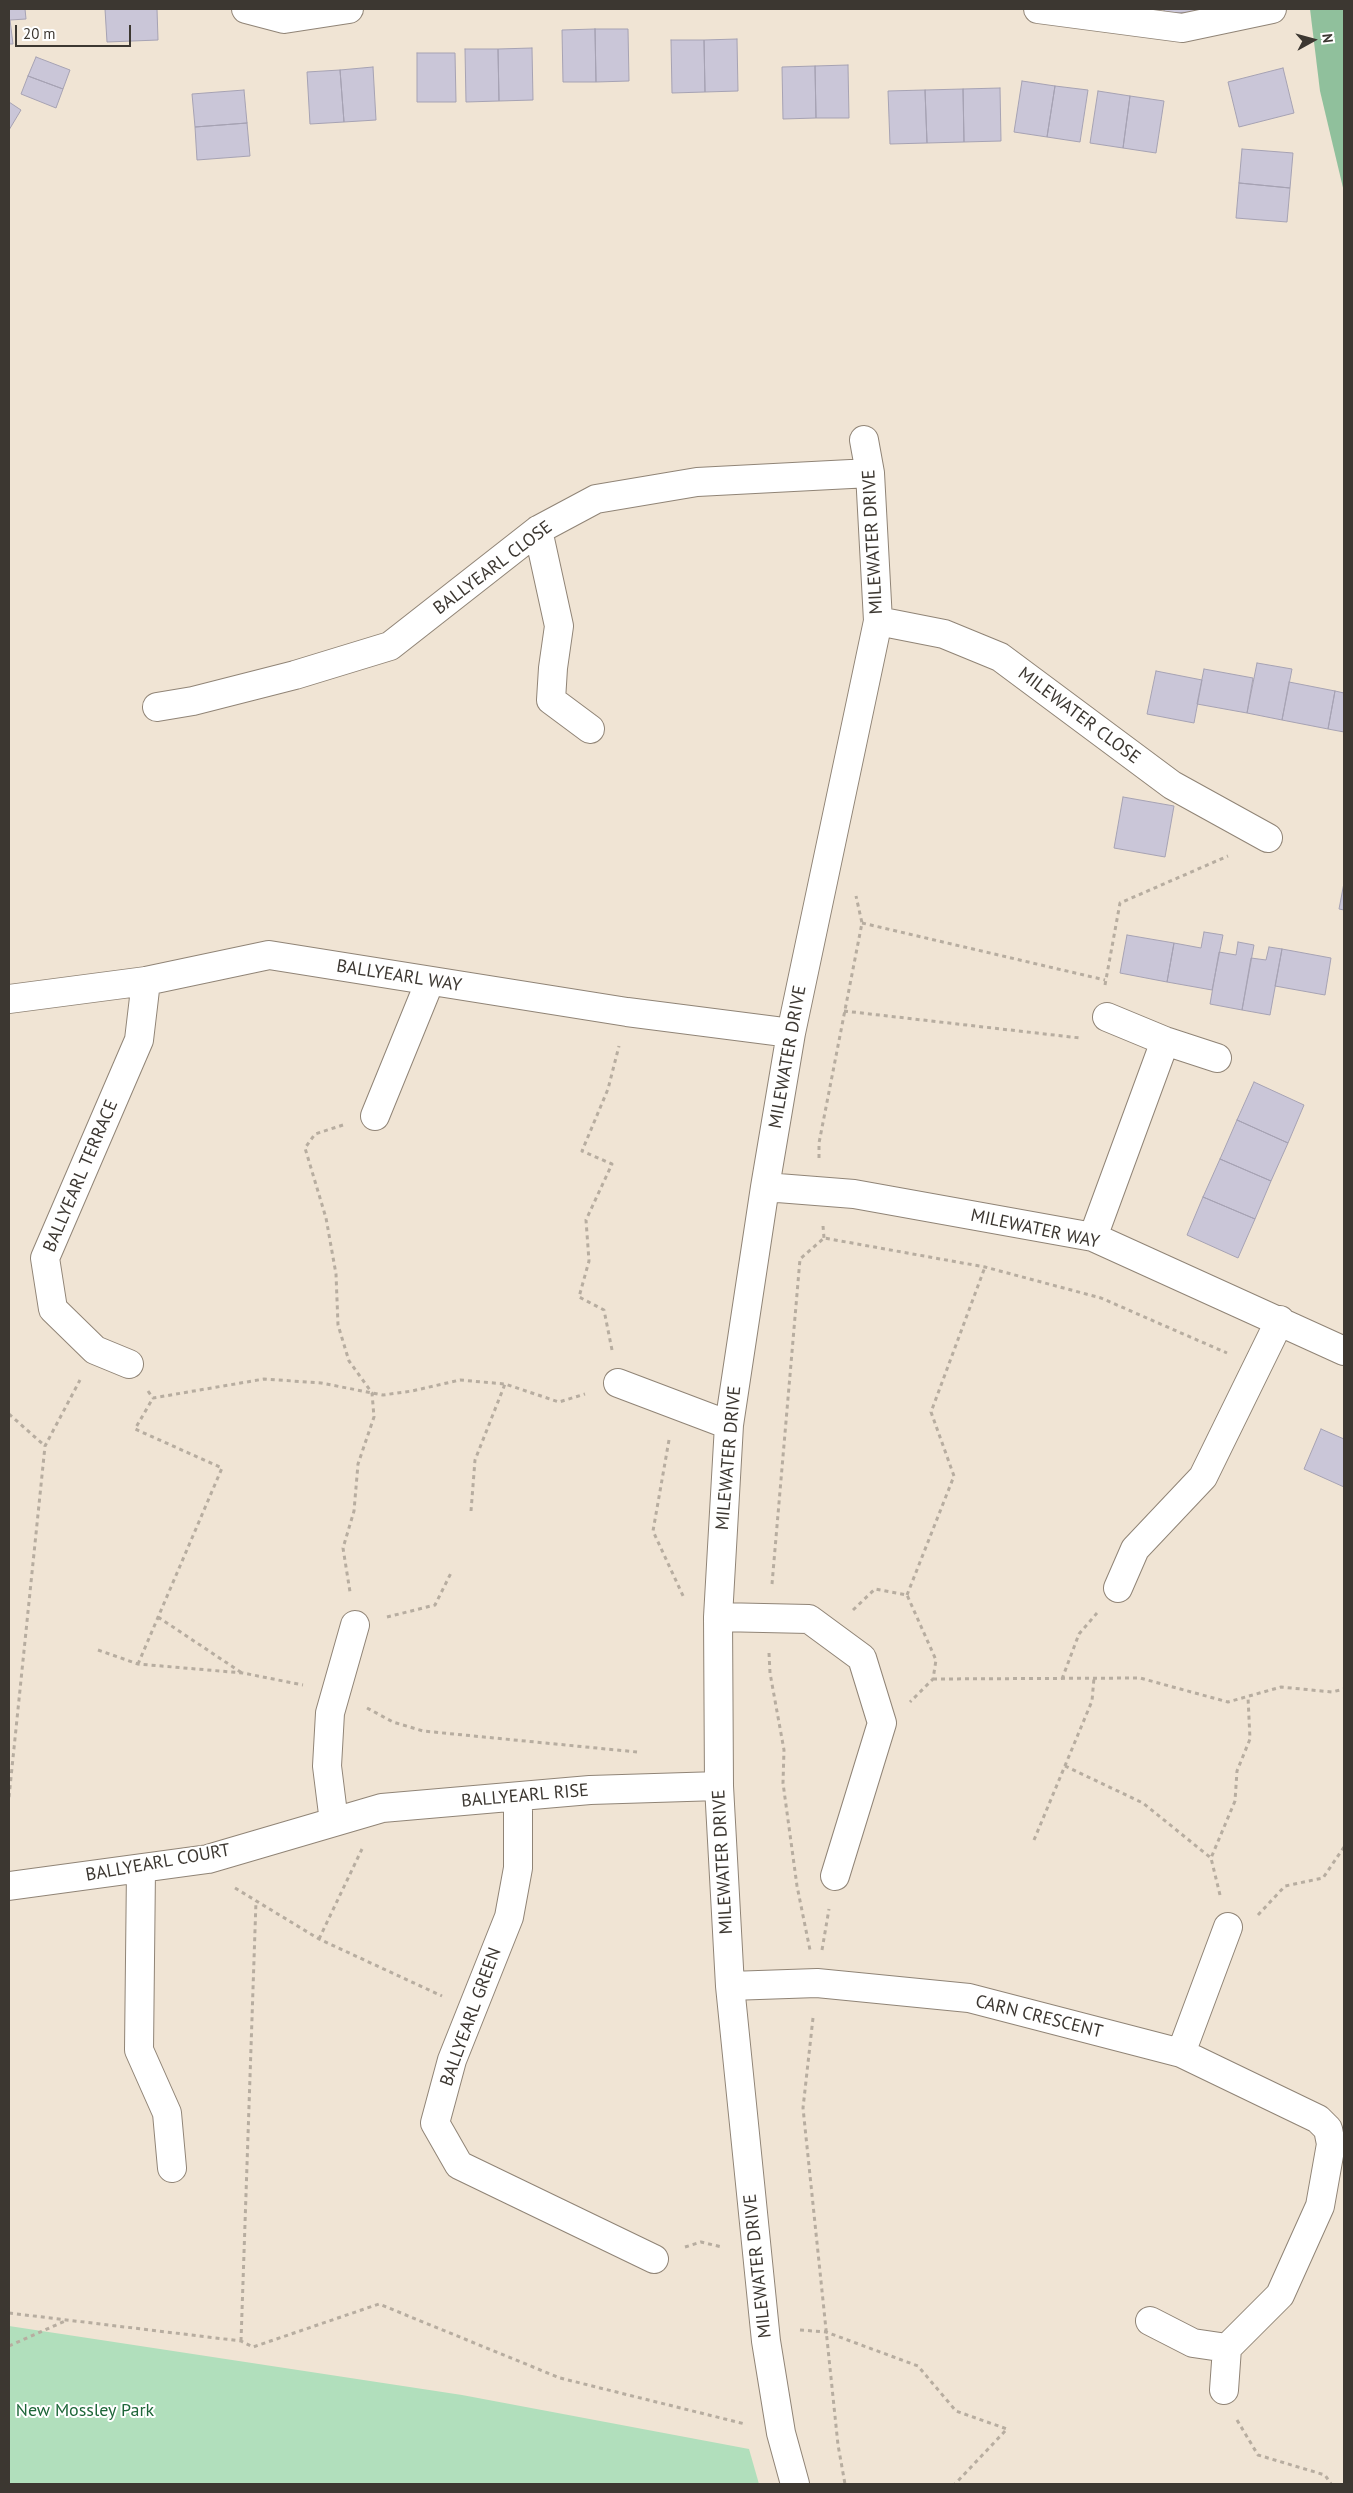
<!DOCTYPE html>
<style>
body{margin:0}
#map{position:relative;width:1353px;height:2493px;overflow:hidden;background:#f0e4d4;font-family:"PT Sans",sans-serif}
canvas{display:block}
.frame{position:absolute;inset:0;border:10px solid #3c3731;pointer-events:none}
.north{position:absolute;left:1288px;top:15px;width:50px;height:50px;-webkit-text-stroke:4px #fff;paint-order:stroke;rotate:83deg;font-size:14px;font-weight:700;line-height:20px;text-align:center;color:#3c3731}
.north::after{content:'';display:block;margin:auto;width:18px;height:22px;background:#3c3731;clip-path:polygon(50% 0,100% 100%,50% 72%,0 100%)}
.scale{position:absolute;left:15px;top:25px;width:116px;height:22px;box-sizing:border-box;border:2px solid #3c3731;border-top:0;padding-left:6px;font-size:15px;line-height:18px;white-space:nowrap;color:#3c3731;-webkit-text-stroke:4px #fff;paint-order:stroke}
</style>
<div id="map">
<canvas width="1353" height="2493"></canvas>
<div class="frame"></div>
<div class="north">N</div>
<div class="scale">20 m</div>
</div>
<script>
const c = document.querySelector('canvas').getContext('2d');
c.lineJoin = 'round';
function fill(path, color) {
  c.fillStyle = color;
  c.fill(path, 'evenodd');
}
function poly(rows) {
  const path = new Path2D();
  for (const r of rows) {
    path.moveTo(r[0], r[1]);
    for (let i = 2; i < r.length; i += 2) path.lineTo(r[i], r[i + 1]);
  }
  return path;
}
function strokePath(path, color, width, dash) {
  c.strokeStyle = color;
  c.lineWidth = width;
  c.lineCap = dash ? 'butt' : 'round';
  c.setLineDash(dash || []);
  c.stroke(path);
}
function drawText(font, color, halo, rows, align = 'center') {
  c.font = font + ' "PT Sans",sans-serif';
  c.lineWidth = 4;
  c.setLineDash([]);
  c.textBaseline = 'middle';
  c.strokeStyle = halo;
  c.fillStyle = color;
  for (const [text, x, y, turn = 0] of rows) {
    c.save();
    c.translate(x, y);
    c.rotate((+turn || 0) * Math.PI / 180);
    c.textAlign = isNaN(turn) ? turn : align;
    if (halo) c.strokeText(text, 0, 0);
    c.fillText(text, 0, 0);
    c.restore();
  }
}
fill(poly([
 [9,2326,462,2395,749,2449,759,2484,9,2484]
]), '#b1dfbc');
fill(poly([
 [1310,9,1344,9,1344,192,1320,91]
]), '#90c09c');
const building = poly([
 [9,9,25,9,26,19,10,20,13,44,9,44,9,9],
 [105,9,157,9,158,40,107,42,105,9],
 [1164,9,1197,9,1197,12,1164,13,1164,9],
 [595,29,596,82,563,82,562,30,595,29],
 [595,29,628,29,629,81,596,82,595,29],
 [737,39,738,91,705,92,704,40,737,39],
 [671,40,704,40,705,92,672,93,671,40],
 [532,48,533,100,499,101,498,49,532,48],
 [465,49,498,49,499,101,466,102,465,49],
 [417,53,455,53,456,102,417,102,417,53],
 [36,57,70,70,63,89,28,76,36,57],
 [848,65,849,118,816,118,815,66,848,65],
 [815,66,816,118,783,119,782,67,815,66],
 [373,67,376,120,344,122,340,70,373,67],
 [1283,68,1294,113,1239,127,1228,82,1283,68],
 [340,70,344,122,310,124,307,72,340,70],
 [28,76,63,89,56,108,21,94,28,76],
 [1022,81,1055,86,1047,137,1014,132,1022,81],
 [1055,86,1088,90,1080,142,1047,137,1055,86],
 [1000,88,1001,141,964,142,963,89,1000,88],
 [963,89,964,142,927,143,925,90,963,89],
 [244,90,247,123,195,127,192,94,244,90],
 [925,90,927,143,890,144,888,91,925,90],
 [1098,91,1130,96,1123,148,1090,143,1098,91],
 [1130,96,1164,101,1156,153,1123,148,1130,96],
 [9,102,21,110,9,130,9,102],
 [247,123,250,156,197,160,195,127,247,123],
 [1242,149,1293,153,1290,188,1239,183,1242,149],
 [1239,183,1290,188,1287,222,1236,218,1239,183],
 [1257,663,1292,669,1282,720,1247,713,1257,663],
 [1204,669,1253,678,1247,713,1197,704,1204,669],
 [1156,671,1202,680,1194,723,1147,714,1156,671],
 [1289,682,1335,691,1328,729,1282,720,1289,682],
 [1335,691,1344,693,1344,732,1328,729,1335,691],
 [1123,797,1174,806,1165,857,1114,848,1123,797],
 [1344,883,1344,910,1339,909,1344,883],
 [1204,932,1223,935,1212,990,1167,982,1174,943,1201,948,1204,932],
 [1127,935,1174,943,1167,982,1120,973,1127,935],
 [1238,942,1254,945,1242,1010,1210,1004,1219,952,1236,955,1238,942],
 [1269,947,1282,949,1270,1015,1242,1010,1251,958,1266,960,1269,947],
 [1282,949,1331,958,1325,995,1275,986,1282,949],
 [1254,1082,1304,1105,1288,1143,1237,1120,1254,1082],
 [1237,1120,1288,1143,1271,1181,1220,1159,1237,1120],
 [1220,1159,1271,1181,1255,1219,1203,1197,1220,1159],
 [1203,1197,1255,1219,1238,1258,1187,1235,1203,1197],
 [1321,1429,1344,1439,1344,1487,1304,1469,1321,1429]
]);
fill(building, '#cac6d8');
strokePath(building, '#a6a2b3', 1);
const minor = poly([
 [246,9,284,19,349,9],
 [1038,9,1182,28,1272,9],
 [538,530,559,626,553,668,551,700,590,729],
 [878,621,944,634,1000,657,1172,785,1268,838],
 [157,707,193,701,295,675,390,646,538,530,596,499,697,482,870,473],
 [9,999,146,981,269,955,627,1012,791,1033],
 [1107,1017,1165,1041,1217,1058],
 [375,1116,430,981],
 [765,1187,854,1194,1093,1237,1344,1351],
 [1093,1237,1165,1041],
 [129,1364,95,1350,53,1309,45,1258,139,1040,146,981],
 [618,1383,729,1425],
 [1118,1588,1135,1549,1203,1477,1280,1320],
 [718,1617,809,1619,862,1658,882,1723,835,1876],
 [518,1798,518,1868,509,1917,452,2060,435,2123,459,2165,654,2259],
 [334,1822,327,1766,330,1713,355,1625],
 [141,1869,139,2050,167,2113,172,2168],
 [9,1886,208,1859,382,1808,590,1790,719,1786],
 [730,1986,817,1983,969,1998,1181,2053,1318,2119,1328,2129,1331,2144,1320,2206,1280,2295,1227,2348,1193,2343,1150,2321],
 [1181,2053,1228,1927],
 [1224,2390,1227,2348],
 [795,2484,781,2433,766,2341,730,1986,719,1786,718,1617,729,1425,765,1187,791,1033,878,621,870,473,864,440]
]);
strokePath(minor, '#908476', 30);
strokePath(poly([
 [862,923,1105,980],
 [1105,985,1120,903,1228,856],
 [844,1011,1080,1038],
 [343,1125,315,1134,305,1148,326,1218,336,1274,338,1325,349,1361,372,1393,374,1417,358,1464,354,1511,343,1548,350,1592],
 [819,1158,819,1143,862,923,856,896],
 [823,1226,824,1238],
 [612,1350,604,1310,579,1297,589,1261,586,1220,612,1164,582,1151,608,1089,619,1046],
 [148,1391,153,1398,264,1379,321,1383,383,1395,412,1391,460,1380,505,1384,559,1402,585,1394],
 [9,1414,45,1446],
 [669,1440,653,1531,684,1598],
 [471,1511,475,1460,505,1384],
 [772,1584,800,1259,824,1238,985,1267,1101,1298,1227,1353],
 [907,1595,954,1476,931,1412,985,1267],
 [853,1610,875,1589,907,1595,936,1660,933,1679,910,1702],
 [158,1617,242,1673],
 [387,1617,435,1605,451,1573],
 [98,1650,138,1664,243,1673,303,1685],
 [769,1653,770,1673,784,1750,783,1783,797,1886,810,1950],
 [138,1664,222,1468,135,1429,153,1398],
 [933,1679,1140,1678,1228,1702,1281,1687,1332,1692,1344,1689],
 [1062,1679,1079,1634,1097,1613],
 [367,1708,393,1722,423,1731,637,1752],
 [1065,1766,1143,1803,1211,1858],
 [9,1797,45,1446,80,1380],
 [1034,1840,1092,1701,1094,1678],
 [235,1888,319,1939,442,1996],
 [1220,1895,1211,1858,1235,1801,1237,1771,1250,1739,1248,1697],
 [1258,1915,1285,1886,1323,1878,1344,1847],
 [319,1939,362,1849],
 [822,1950,829,1909],
 [813,2018,803,2108,838,2445,845,2484],
 [685,2247,701,2242,722,2247],
 [9,2313,241,2341,253,2347,379,2304,560,2378,745,2424],
 [800,2330,826,2332,918,2366,956,2411,1007,2429,955,2484],
 [241,2341,256,1901],
 [9,2346,65,2321],
 [1237,2420,1258,2455,1325,2475,1331,2484]
]), '#b7ada0', 3, [4, 4]);
strokePath(minor, '#fff', 28);
drawText('18px', '#3c3731', '#fff', [
 ["MILEWATER DRIVE",873,542,-93],
 ["BALLYEARL CLOSE",493,568,-37],
 ["MILEWATER CLOSE",1079,716,37],
 ["BALLYEARL WAY",399,976,9],
 ["MILEWATER DRIVE",788,1057,-80],
 ["BALLYEARL TERRACE",81,1176,-67],
 ["MILEWATER WAY",1035,1229,12],
 ["MILEWATER DRIVE",729,1458,-85],
 ["BALLYEARL RISE",525,1796,-5],
 ["MILEWATER DRIVE",723,1862,-93],
 ["BALLYEARL COURT",158,1863,-10],
 ["BALLYEARL GREEN",471,2017,-70],
 ["CARN CRESCENT",1039,2017,14],
 ["MILEWATER DRIVE",758,2266,-96]
]);
drawText('18px', '#1d6638', '#fff', [
 ["New Mossley Park",85,2411]
]);
</script>
